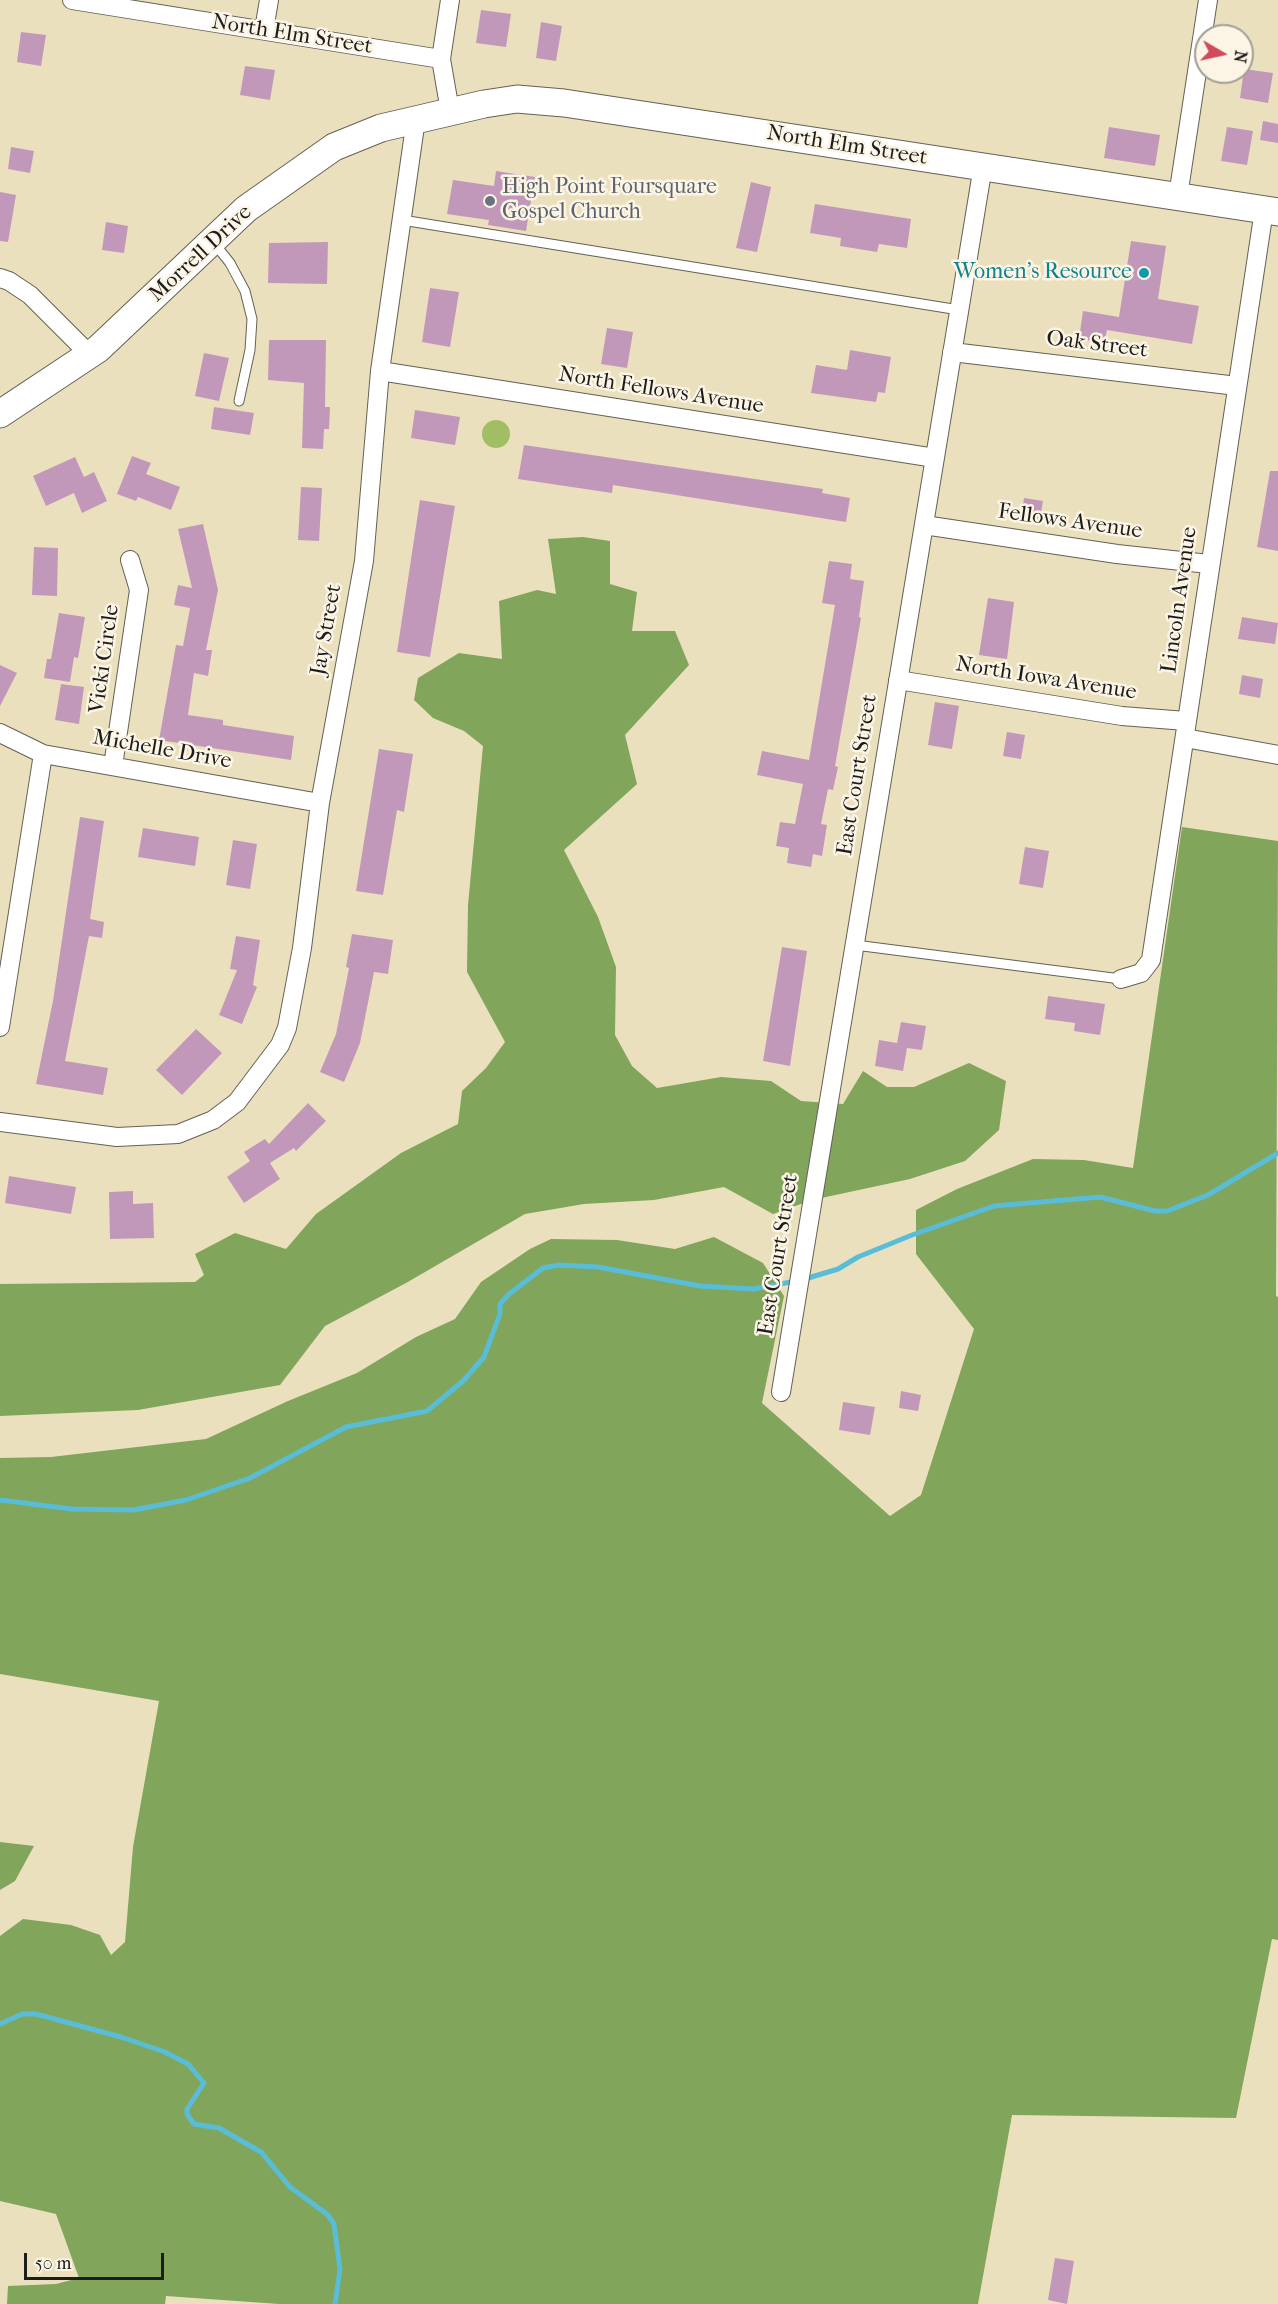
<!DOCTYPE html>
<style>
body{margin:0}
#map{position:relative;width:1278px;height:2304px;overflow:hidden;background:#ebe0bd;font-family:"IM FELL French Canon",serif}
canvas{display:block}
.north{position:absolute;left:1194px;top:24px;width:60px;height:60px;box-sizing:border-box;background:#fcf5e5;border:2px solid #a29e95;border-radius:50%;rotate:99deg;font-size:16px;font-weight:700;line-height:24px;text-align:center;color:#1c1c1c}
.north::after{content:'';display:block;margin:auto;width:21px;height:27px;background:#d1495b;clip-path:polygon(50% 0,100% 100%,50% 72%,0 100%)}
.scale{position:absolute;left:24px;top:2253px;width:140px;height:27px;box-sizing:border-box;border:3px solid #1c1c1c;border-top:0;padding-left:8px;font-size:18px;line-height:21px;white-space:nowrap;color:#1c1c1c;-webkit-text-stroke:4px #fcf5e5;paint-order:stroke}
</style>
<div id="map">
<canvas width="1278" height="2304"></canvas>
<div class="north">N</div>
<div class="scale">50 m</div>
</div>
<script>
const c = document.querySelector('canvas').getContext('2d');
c.lineJoin = 'round';
function fill(path, color) {
  c.fillStyle = color;
  c.fill(path, 'evenodd');
}
function poly(rows) {
  const path = new Path2D();
  for (const r of rows) {
    if (r.length === 3) {
      path.moveTo(r[0] + r[2], r[1]);
      path.arc(r[0], r[1], r[2], 0, 2 * Math.PI);
      continue;
    }
    path.moveTo(r[0], r[1]);
    for (let i = 2; i < r.length; i += 2) path.lineTo(r[i], r[i + 1]);
  }
  return path;
}
function strokePath(path, color, width, dash) {
  c.strokeStyle = color;
  c.lineWidth = width;
  c.lineCap = dash ? 'butt' : 'round';
  c.setLineDash(dash || []);
  c.stroke(path);
}
function drawText(font, color, halo, rows, align = 'center') {
  c.font = font + ' "IM FELL French Canon",serif';
  c.lineWidth = 5;
  c.setLineDash([]);
  c.textBaseline = 'middle';
  c.strokeStyle = halo;
  c.fillStyle = color;
  for (const [text, x, y, turn = 0] of rows) {
    c.save();
    c.translate(x, y);
    c.rotate((+turn || 0) * Math.PI / 180);
    c.textAlign = isNaN(turn) ? turn : align;
    if (halo) c.strokeText(text, 0, 0);
    c.fillText(text, 0, 0);
    c.restore();
  }
}
fill(poly([
 [496,434,14]
]), '#a2be65');
fill(poly([
 [583,537,610,541,610,584,637,592,632,631,675,631,689,665,625,735,637,784,564,850,598,917,616,967,615,1035,632,1066,657,1088,721,1077,771,1081,801,1101,843,1104,863,1071,887,1087,914,1087,969,1063,1006,1081,999,1130,965,1161,910,1179,812,1200,773,1214,724,1187,654,1200,584,1204,525,1214,406,1283,325,1326,280,1385,138,1410,0,1416,0,1284,195,1282,204,1275,195,1254,235,1233,286,1249,316,1214,401,1153,458,1124,462,1091,486,1068,505,1042,467,972,468,905,483,746,464,731,433,718,414,700,418,678,459,653,502,659,499,601,537,590,556,594,548,539],
 [1182,827,1278,841,1276,1296,1278,1297,1278,1940,1272,1939,1236,2118,1012,2115,978,2304,279,2304,166,2296,165,2304,7,2304,8,2286,56,2284,79,2278,56,2214,0,2201,0,1936,23,1919,71,1925,100,1935,111,1955,125,1942,133,1847,159,1701,0,1674,0,1458,51,1457,206,1439,288,1401,357,1373,416,1337,455,1319,481,1282,530,1249,551,1239,617,1240,675,1249,714,1237,763,1263,784,1296,762,1403,890,1516,921,1495,974,1329,916,1254,916,1210,957,1189,1033,1159,1084,1160,1133,1168],
 [0,1842,34,1846,15,1881,0,1890]
]), '#81a55a');
strokePath(poly([
 [805,1279,838,1269,858,1257,912,1235,994,1206,1100,1197,1155,1211,1167,1211,1208,1195,1278,1153],
 [0,1500,72,1509,133,1510,186,1500,250,1478,346,1427,427,1411,463,1381,484,1357,500,1314,500,1304,509,1294,543,1268,559,1265,598,1267,700,1286,754,1289,796,1281],
 [0,2024,22,2014,36,2014,121,2037,165,2052,188,2064,204,2083,187,2109,187,2114,194,2124,219,2128,261,2152,290,2187,327,2214,334,2224,340,2269,335,2304]
]), '#5abdd8', 5);
fill(poly([
 [481,10,511,14,506,47,476,43],
 [541,22,562,26,556,61,536,58],
 [21,32,46,35,41,66,17,62],
 [245,66,275,70,270,100,240,95],
 [1244,69,1273,73,1268,103,1240,98],
 [1263,121,1278,124,1278,143,1260,140],
 [1109,127,1160,135,1155,166,1104,158],
 [1227,127,1253,131,1247,165,1221,161],
 [11,147,34,151,30,173,8,169],
 [496,171,535,177,526,231,488,225,489,220,447,214,453,180,494,186],
 [751,182,771,187,757,252,736,248],
 [0,192,16,195,8,242,0,241],
 [815,204,911,219,907,248,879,244,877,252,840,246,841,238,810,233],
 [106,222,128,226,124,253,102,250],
 [1131,241,1166,246,1158,299,1199,306,1192,344,1107,330,1104,343,1079,339,1083,311,1119,317],
 [328,242,327,284,268,283,269,243],
 [430,288,459,292,450,347,422,342],
 [607,328,633,332,627,368,601,364],
 [269,340,326,340,325,407,330,407,329,429,324,429,323,449,302,448,304,383,268,380],
 [850,350,891,357,885,393,878,392,876,402,811,393,816,365,847,370],
 [204,353,229,358,219,401,195,396],
 [214,407,254,413,250,435,211,429],
 [415,410,460,417,455,445,411,438],
 [524,445,823,489,822,493,850,498,846,522,613,485,612,493,518,479],
 [132,456,151,463,146,474,180,487,171,510,138,497,136,501,117,494],
 [75,457,84,477,94,472,107,501,82,513,74,493,46,506,33,476],
 [1270,471,1278,471,1278,551,1257,547],
 [301,487,322,488,319,541,298,540],
 [1024,498,1043,501,1039,523,1021,520],
 [420,500,455,506,430,657,397,652],
 [203,524,218,590,206,650,212,650,208,676,194,673,188,715,223,720,223,725,294,736,291,760,159,740,176,645,183,646,190,608,174,605,178,585,192,588,178,529],
 [34,547,58,548,57,596,32,595],
 [829,561,852,564,850,579,864,581,859,617,861,618,835,766,838,767,833,790,828,789,821,824,827,825,822,856,813,854,811,867,787,863,789,848,776,846,780,822,795,824,803,784,757,775,762,751,809,760,835,605,822,603],
 [988,598,1014,602,1007,659,979,655],
 [59,613,85,617,78,658,74,657,70,682,44,678,47,659,51,659],
 [1242,617,1278,623,1275,644,1238,639],
 [0,665,17,673,0,706],
 [1242,675,1263,679,1260,698,1239,694],
 [61,684,84,687,79,724,55,720],
 [935,702,959,706,952,749,928,745],
 [1007,732,1025,735,1021,759,1003,756],
 [379,749,413,754,404,812,397,810,383,895,356,891],
 [80,817,104,821,90,919,104,922,102,938,89,936,65,1061,108,1068,103,1095,36,1084,53,1001],
 [143,828,199,837,195,866,138,857],
 [233,840,257,844,250,889,226,885],
 [1025,847,1049,851,1043,888,1019,884],
 [352,934,393,940,388,974,374,972,360,1043,344,1082,320,1072,336,1034,349,968,346,967],
 [236,936,260,940,253,985,257,987,242,1024,219,1015,237,970,230,969],
 [782,947,807,951,790,1066,763,1061],
 [1048,996,1105,1004,1100,1035,1074,1031,1075,1023,1045,1019],
 [901,1022,926,1026,922,1050,907,1048,903,1071,875,1066,879,1040,897,1043],
 [196,1029,222,1053,182,1095,156,1070],
 [308,1103,326,1121,296,1151,294,1148,270,1163,280,1179,244,1203,227,1177,250,1161,244,1152,265,1139,269,1144],
 [9,1176,76,1187,71,1214,5,1203],
 [133,1191,133,1204,153,1203,154,1238,110,1239,109,1192],
 [901,1391,921,1395,918,1411,899,1408],
 [843,1402,875,1407,870,1435,839,1430],
 [1055,2258,1074,2261,1067,2304,1048,2300]
]), '#c298ba');
const lane = poly([
 [402,220,959,310],
 [214,243,230,263,245,291,252,319,250,350,239,401],
 [855,945,1121,979]
]);
const street = poly([
 [72,0,441,59],
 [264,30,269,0],
 [450,111,441,59,450,0],
 [1178,196,1208,0],
 [0,278,9,281,30,295,90,355],
 [952,352,1237,386],
 [380,371,935,458],
 [924,525,1117,554,1209,564],
 [898,680,1122,716,1186,721],
 [0,733,43,754,320,803],
 [1185,738,1278,755],
 [113,766,139,590,130,560],
 [1121,979,1141,973,1151,960,1264,210],
 [0,1027,43,754],
 [0,1122,117,1137,178,1134,213,1120,237,1102,280,1045,287,1028,302,948,320,803,364,561,380,371,416,119],
 [781,1392,983,166]
]);
const secondary = poly([
 [0,414,98,349,246,209,334,147,381,128,484,104,517,99,564,103,1278,212]
]);
strokePath(lane, '#646154', 11);
strokePath(street, '#646154', 20);
strokePath(secondary, '#646154', 29);
strokePath(lane, '#fff', 9);
strokePath(street, '#fff', 18);
strokePath(secondary, '#fff', 27);
for (const [x, y, r, color] of [
 [490,201,6,"#6b7280"],
 [1144,273,6,"#0f9aa8"]
]) {
  const dot = new Path2D();
  dot.arc(x, y, r, 0, 2 * Math.PI);
  c.fillStyle = color;
  c.fill(dot);
  strokePath(dot, '#fcf5e5', 2);
}
drawText('22px', '#1c1c1c', '#fcf5e5', [
 ["North Elm Street",292,35,9],
 ["North Elm Street",847,146,9],
 ["Morrell Drive",201,254,-43],
 ["Oak Street",1097,345,7],
 ["North Fellows Avenue",661,391,9],
 ["Fellows Avenue",1070,522,8],
 ["Lincoln Avenue",1180,600,-82],
 ["Jay Street",327,630,-80],
 ["Vicki Circle",105,659,-82],
 ["North Iowa Avenue",1046,679,9],
 ["Michelle Drive",162,750,10],
 ["East Court Street",858,775,-81],
 ["East Court Street",779,1255,-81]
]);
drawText('22px', '#5b616d', '#fcf5e5', [
 ["High Point Foursquare",502,188],
 ["Gospel Church",502,213]
], 'left');
drawText('22px', '#0d838f', '#fcf5e5', [
 ["Women's Resource",1132,273]
], 'right');
</script>
